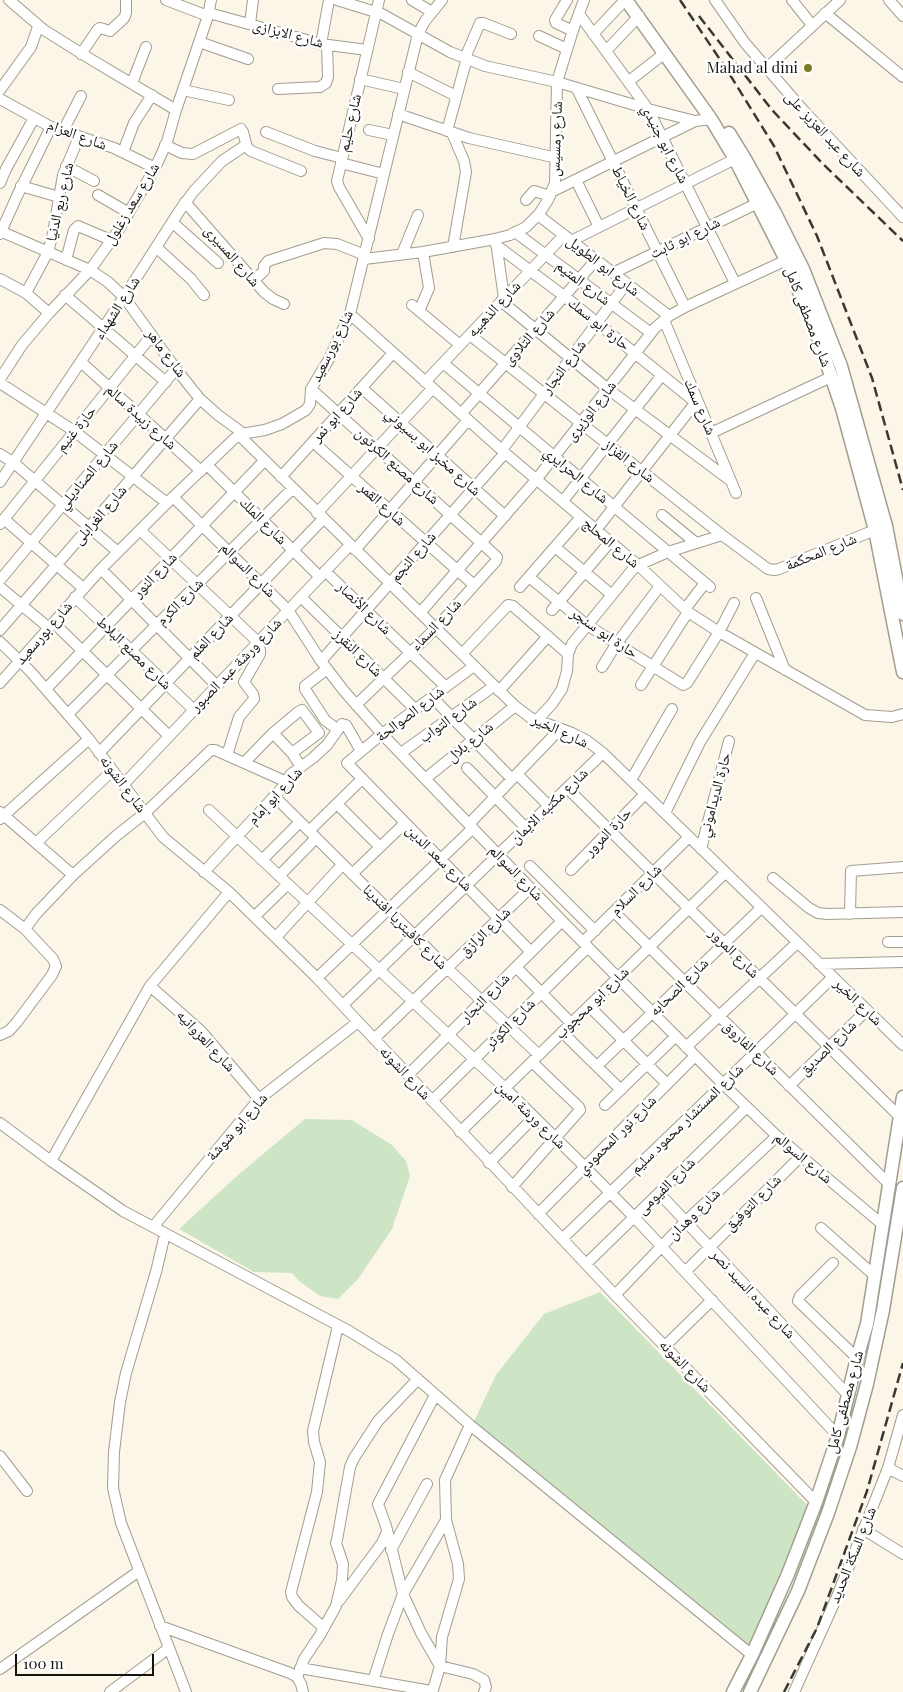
<!DOCTYPE html>
<meta charset="utf-8">
<style>
body{margin:0}
#map{position:relative;width:903px;height:1692px;overflow:hidden;background:#fcf6e8;font-family:"Playfair Display",serif}
canvas{display:block}
.scale{position:absolute;left:15px;top:1654px;width:139px;height:22px;box-sizing:border-box;border:2px solid #15130f;border-top:0;padding-left:6px;font-size:15px;line-height:18px;white-space:nowrap;color:#15130f;-webkit-text-stroke:4px #fff;paint-order:stroke}
</style>
<div id="map">
<canvas width="903" height="1692"></canvas>
<div class="scale">100 m</div>
</div>
<script>
const c = document.querySelector('canvas').getContext('2d');
c.lineJoin = 'round';
function fill(path, color) {
  c.fillStyle = color;
  c.fill(path, 'evenodd');
}
function poly(rows) {
  const path = new Path2D();
  for (const r of rows) {
    path.moveTo(r[0], r[1]);
    for (let i = 2; i < r.length; i += 2) path.lineTo(r[i], r[i + 1]);
  }
  return path;
}
function strokePath(path, color, width, dash) {
  c.strokeStyle = color;
  c.lineWidth = width;
  c.lineCap = dash ? 'butt' : 'round';
  c.setLineDash(dash || []);
  c.stroke(path);
}
function drawText(font, color, halo, rows, align = 'center') {
  c.font = font + ' "Playfair Display","Noto Naskh Arabic",serif';
  c.lineWidth = 5;
  c.setLineDash([]);
  c.textBaseline = 'middle';
  c.strokeStyle = halo;
  c.fillStyle = color;
  for (const [text, x, y, turn = 0] of rows) {
    c.save();
    c.translate(x, y);
    c.rotate((+turn || 0) * Math.PI / 180);
    c.textAlign = isNaN(turn) ? turn : align;
    if (halo) c.strokeText(text, 0, 0);
    c.fillText(text, 0, 0);
    c.restore();
  }
}
fill(poly([
 [305,1119,352,1120,392,1145,406,1161,410,1176,392,1229,358,1279,338,1299,320,1296,299,1281,292,1273,254,1272,179,1229,238,1175],
 [600,1292,809,1507,749,1647,474,1421,496,1375,544,1314]
]), '#cee5c5');
const minor = poly([
 [9,0,44,30,92,60,176,110],
 [166,0,208,16],
 [337,0,382,14,450,52,485,66,557,82,648,109,695,121,711,119],
 [412,0,432,12],
 [567,0,555,20,556,23,573,31],
 [715,0,745,43,804,111,903,217],
 [792,0,812,25],
 [889,0,903,16],
 [209,13,321,44,367,50],
 [825,13,903,77],
 [579,14,648,109,735,283],
 [250,24,253,0],
 [593,34,625,0],
 [539,36,567,49],
 [199,42,248,59],
 [321,44,329,0],
 [606,51,639,16],
 [81,54,98,29,100,28,110,31,124,18,126,13,126,0],
 [465,58,480,23,483,23,511,34],
 [766,69,840,0],
 [408,72,456,96],
 [360,79,404,89],
 [629,81,665,53],
 [132,83,146,47],
 [278,89,320,87,326,83,328,77,327,45],
 [577,89,685,307],
 [0,90,31,47,38,27],
 [183,90,229,100],
 [0,99,51,127,114,148,155,168],
 [398,114,469,138,557,158],
 [369,130,393,135],
 [63,131,81,96],
 [447,131,467,58],
 [266,132,315,151,342,158],
 [452,133,464,161,466,172,453,247],
 [165,145,182,153,193,154,241,129,243,132,247,147,251,151,301,171],
 [123,152,134,123,152,95],
 [341,163,384,174],
 [66,166,94,181],
 [576,180,599,227],
 [0,183,6,169,34,118],
 [21,186,59,197],
 [551,192,695,121],
 [98,195,129,213],
 [526,200,534,191,550,196],
 [185,202,264,292,273,299,284,304],
 [538,215,669,316],
 [172,222,218,263],
 [0,231,90,270,108,282,124,297,176,369,200,399,218,415,244,434],
 [515,232,651,333],
 [0,234,18,194,51,127],
 [369,239,339,187,337,181,379,0],
 [571,241,735,159],
 [496,242,504,298],
 [496,245,564,296,699,405],
 [156,247,191,279,204,295],
 [402,254,418,215],
 [364,259,423,252,495,239,510,235,526,227,539,214,548,200,555,183,557,82,574,27,584,0],
 [66,260,74,230,78,226,111,240],
 [613,273,758,203],
 [0,279,26,293,49,313],
 [254,280,264,271,264,266,268,261,324,243,337,244,365,255],
 [26,293,48,252,53,233,63,175,79,137],
 [65,295,166,382],
 [501,301,608,389,731,481],
 [412,305,460,345],
 [419,311,429,288,423,252],
 [350,314,505,453,638,565,688,612,719,632,865,715,892,717,903,714],
 [664,320,736,493],
 [470,335,722,535,768,569,774,570,779,569,875,530],
 [81,362,201,471],
 [443,363,710,587],
 [0,379,22,345,49,313,90,270,118,231,155,168,167,142,176,110,208,16,211,0],
 [425,382,564,235],
 [0,383,74,431,167,503],
 [362,388,505,516],
 [311,389,497,557,496,561,436,628,356,705],
 [461,414,596,260],
 [711,433,831,377],
 [240,436,515,706,531,718,572,733,586,740,603,753,903,1045],
 [313,442,474,585],
 [502,450,626,284],
 [0,454,14,463,118,552],
 [207,465,320,577],
 [281,477,393,353],
 [0,482,124,297,180,210,194,191,222,161,246,145],
 [173,497,288,610,321,661,344,691,382,734,562,921,723,1084,777,1136,883,1225],
 [563,501,662,375],
 [317,513,432,389],
 [662,515,696,543],
 [4,519,83,588],
 [0,524,152,335],
 [140,530,258,642],
 [596,530,696,402],
 [555,547,612,595],
 [355,550,468,420],
 [101,569,216,685],
 [325,571,446,687],
 [529,577,587,625,683,685,687,683,719,632,734,603],
 [0,580,176,369],
 [0,587,49,628],
 [520,587,581,517],
 [75,597,194,710],
 [301,597,415,709],
 [756,598,785,670],
 [685,609,705,583],
 [552,610,610,542],
 [420,613,536,480,655,328,669,316,685,307,793,257],
 [54,623,169,736],
 [0,630,200,399],
 [0,642,30,671,89,739,163,837,229,892,317,978,615,1295,816,1502],
 [462,654,508,605,513,606,568,654],
 [321,661,505,453],
 [474,666,382,734,347,763,531,952],
 [602,667,617,643,660,586],
 [327,669,305,686,305,689,325,720,338,730],
 [0,683,101,569,173,497,235,438,247,433,265,430,282,424,306,410,310,404,311,389,329,359,350,314,418,34,425,21,442,0],
 [641,685,688,612],
 [46,689,264,461],
 [499,691,548,636],
 [432,697,512,779],
 [68,714,292,489],
 [537,720,552,704,562,689,567,671,568,654,572,644,633,569,643,563,668,552,722,535],
 [273,733,292,753,301,767],
 [99,753,323,519],
 [401,753,494,686],
 [227,755,239,717,254,699,253,694,244,682,260,654,260,650,256,644],
 [244,763,273,733,298,712,302,710,319,733,292,753],
 [467,768,526,828],
 [517,774,549,806],
 [425,779,515,706],
 [631,780,672,709],
 [123,785,350,545],
 [567,788,901,1118],
 [274,796,447,968,539,1055],
 [337,804,380,847],
 [209,810,505,1088,585,1167,634,1217,838,1436],
 [0,812,73,875],
 [665,813,700,742,755,653],
 [0,819,89,739],
 [469,824,560,729],
 [309,831,362,779],
 [36,843,112,771],
 [701,849,729,741],
 [262,860,300,822],
 [530,866,595,931],
 [571,870,645,794],
 [204,872,282,788,291,774,313,758,327,745,342,724,346,725,361,751],
 [352,874,405,823],
 [279,876,316,838],
 [773,878,809,908,818,913,827,914,903,912],
 [0,910,25,929,36,914,73,875,116,836,145,813,211,750,215,750,287,782],
 [614,912,889,1184],
 [850,914,851,871,903,867],
 [255,916,288,884],
 [276,937,342,865],
 [583,942,689,837],
 [888,942,903,942],
 [819,964,903,962],
 [516,967,571,1023],
 [317,978,473,828],
 [150,986,201,1031,259,1099],
 [343,1005,603,753],
 [589,1006,667,1084],
 [562,1032,621,1090],
 [0,1035,9,1031,17,1022,52,975,56,966,53,959,25,929],
 [374,1039,530,888],
 [686,1047,797,943],
 [597,1066,761,908],
 [408,1075,562,921],
 [789,1086,867,1010],
 [432,1101,588,947],
 [605,1105,676,1036],
 [0,1123,51,1161,123,1211,349,1331,396,1360,470,1425,752,1655],
 [460,1132,725,873],
 [51,1161,150,986,229,892],
 [489,1163,534,1117],
 [512,1187,580,1110,579,1107,532,1062],
 [659,1193,847,1394],
 [538,1214,695,1056],
 [153,1227,259,1099,358,1022],
 [821,1228,875,1276],
 [165,1234,156,1272,126,1373,120,1402,114,1452,113,1488,121,1523,186,1692],
 [562,1239,723,1084,833,977],
 [833,1263,800,1296,798,1301,857,1358],
 [586,1264,747,1107],
 [685,1272,801,1156],
 [615,1295,685,1222,777,1136],
 [665,1346,712,1300],
 [435,1395,378,1504,386,1526,403,1594,421,1633,440,1666,473,1674,484,1680,486,1687,484,1692],
 [0,1456,27,1491],
 [888,1468,903,1476],
 [863,1529,903,1554],
 [391,1550,427,1484],
 [339,1601,382,1543,387,1532],
 [160,1626,290,1673,297,1677,301,1684,303,1692],
 [324,1628,299,1606,292,1597,291,1592,317,1492,320,1462,314,1442,313,1431,338,1326],
 [300,1668,431,1691,433,1690,440,1666,442,1637,459,1579,458,1564,446,1520,445,1480,470,1425],
 [0,1669,139,1571],
 [297,1677,304,1659,320,1635,336,1606,342,1580,343,1564,336,1543,337,1540,350,1467,354,1458,378,1421,418,1379],
 [373,1681,388,1634,403,1594,446,1520],
 [110,1692,169,1648],
 [794,1692,836,1599,888,1468,903,1415]
]);
const major = poly([
 [626,0,711,119,735,159,786,260,817,335,842,408,875,530,903,672],
 [729,133,745,159,775,213,803,269,841,366,886,526,903,614],
 [733,1692,752,1655,788,1574,816,1502,838,1436,857,1358,867,1324,903,1097],
 [750,1692,798,1591,828,1513,850,1447,867,1384,883,1310,903,1188]
]);
strokePath(minor, '#a29d90', 12);
strokePath(major, '#a29d90', 15);
strokePath(minor, '#fff', 10);
strokePath(major, '#fff', 12);
strokePath(poly([
 [680,0,727,70,774,146,817,236,872,378,903,490],
 [699,16,772,110,823,164,903,241],
 [784,1692,817,1628,867,1491,903,1363]
]), '#3a3832', 2.5, [10, 5]);
for (const [x, y, r, color] of [
 [808,68,5,"#7b7b22"]
]) {
  const dot = new Path2D();
  dot.arc(x, y, r, 0, 2 * Math.PI);
  c.fillStyle = color;
  c.fill(dot);
  strokePath(dot, '#fff', 2);
}
drawText('15px', '#15130f', '#fff', [
 ["شارع الابزازى",288,34,15],
 ["شارع حليم",350,123,-77],
 ["شارع عبد العزيز على",825,134,47],
 ["شارع العزام",77,135,20],
 ["شارع رمسيس",556,139,-88],
 ["شارع ابو جنيدي",665,144,63],
 ["شارع الخياط",631,198,64],
 ["شارع ربع الدنيا",60,202,-77],
 ["شارع سعد زغلول",132,204,-59],
 ["شارع ابو ثابت",685,238,-26],
 ["شارع المسيرى",232,256,49],
 ["شارع ابو الطويل",603,266,38],
 ["شارع المتيم",583,283,37],
 ["شارع الشهداء",117,308,-57],
 ["شارع الذهبيه",494,309,-47],
 ["شارع مصطفى كامل",808,317,69],
 ["حارة ابو سمك",599,324,39],
 ["شارع التلاوى",529,337,-49],
 ["شارع بورسعيد",332,346,-64],
 ["شارع ماهر",166,353,53],
 ["شارع النجار",564,367,-53],
 ["شارع سمك",700,407,67],
 ["شارع الوزيرى",591,411,-52],
 ["شارع ابو نمر",337,415,-48],
 ["شارع زبيدة سالم",141,417,42],
 ["حارة غنيم",76,429,-51],
 ["شارع مخبز ابو بسيوني",433,452,42],
 ["شارع القزاز",629,461,38],
 ["شارع مصنع الكرتون",397,466,42],
 ["شارع الصناديلي",88,475,-50],
 ["شارع الحرايري",576,475,40],
 ["شارع القمر",382,504,42],
 ["شارع الغرابلى",100,515,-49],
 ["شارع الملك",263,521,45],
 ["شارع المحلج",611,543,40],
 ["شارع المحكمة",821,552,-22],
 ["شارع النجم",413,557,-49],
 ["شارع السوالم",248,570,45],
 ["شارع النور",155,575,-46],
 ["شارع الكرم",180,602,-45],
 ["شارع الأنصار",364,608,44],
 ["شارع السماء",436,625,-46],
 ["شارع بورسعيد",44,633,-49],
 ["حارة ابو سنجر",604,633,34],
 ["شارع العلم",211,636,-46],
 ["شارع مصنع البلاط",134,653,44],
 ["شارع النقرز",358,653,44],
 ["شارع ورشة عبد الصبور",236,665,-46],
 ["شارع الصوالحة",410,714,-37],
 ["شارع التواب",448,720,-36],
 ["شارع الخير",560,731,25],
 ["شارع بلال",470,742,-39],
 ["شارع الشونه",123,784,53],
 ["حارة الديداموني",715,795,-75],
 ["شارع ابو إمام",275,796,-47],
 ["شارع مكتبه الايمان",549,806,-44],
 ["حارة المرور",608,832,-46],
 ["شارع سعد الدين",439,858,45],
 ["شارع السوالم",516,873,46],
 ["شارع السلام",636,890,-45],
 ["شارع كافيتريا افندينا",405,927,45],
 ["شارع الرازق",485,932,-44],
 ["شارع المرور",734,953,45],
 ["شارع الصحابه",679,987,-44],
 ["شارع النجار",485,998,-45],
 ["شارع الخير",858,1002,44],
 ["شارع ابو محجوب",592,1003,-44],
 ["شارع الكوثر",510,1024,-45],
 ["شارع العزوانيه",206,1041,47],
 ["شارع الفاروق",751,1048,44],
 ["شارع الصديق",828,1048,-44],
 ["شارع الشونه",405,1073,47],
 ["شارع ورشة امين",531,1115,44],
 ["شارع المستشار محمود سليم",687,1119,-44],
 ["شارع ابو شوشة",237,1127,-49],
 ["شارع نور المحمودي",617,1135,-45],
 ["شارع السوالم",803,1158,40],
 ["شارع الفيومى",666,1186,-44],
 ["شارع التوفيق",753,1203,-45],
 ["شارع وهدان",694,1214,-44],
 ["شارع عبده السيد نصر",753,1294,47],
 ["شارع الشونه",685,1366,46],
 ["شارع مصطفى كامل",845,1402,-75],
 ["شارع السكة الحديد",853,1555,-68]
]);
drawText('15px', '#15130f', '#fff', [
 ["Mahad al dini",798,68]
], 'right');
</script>
